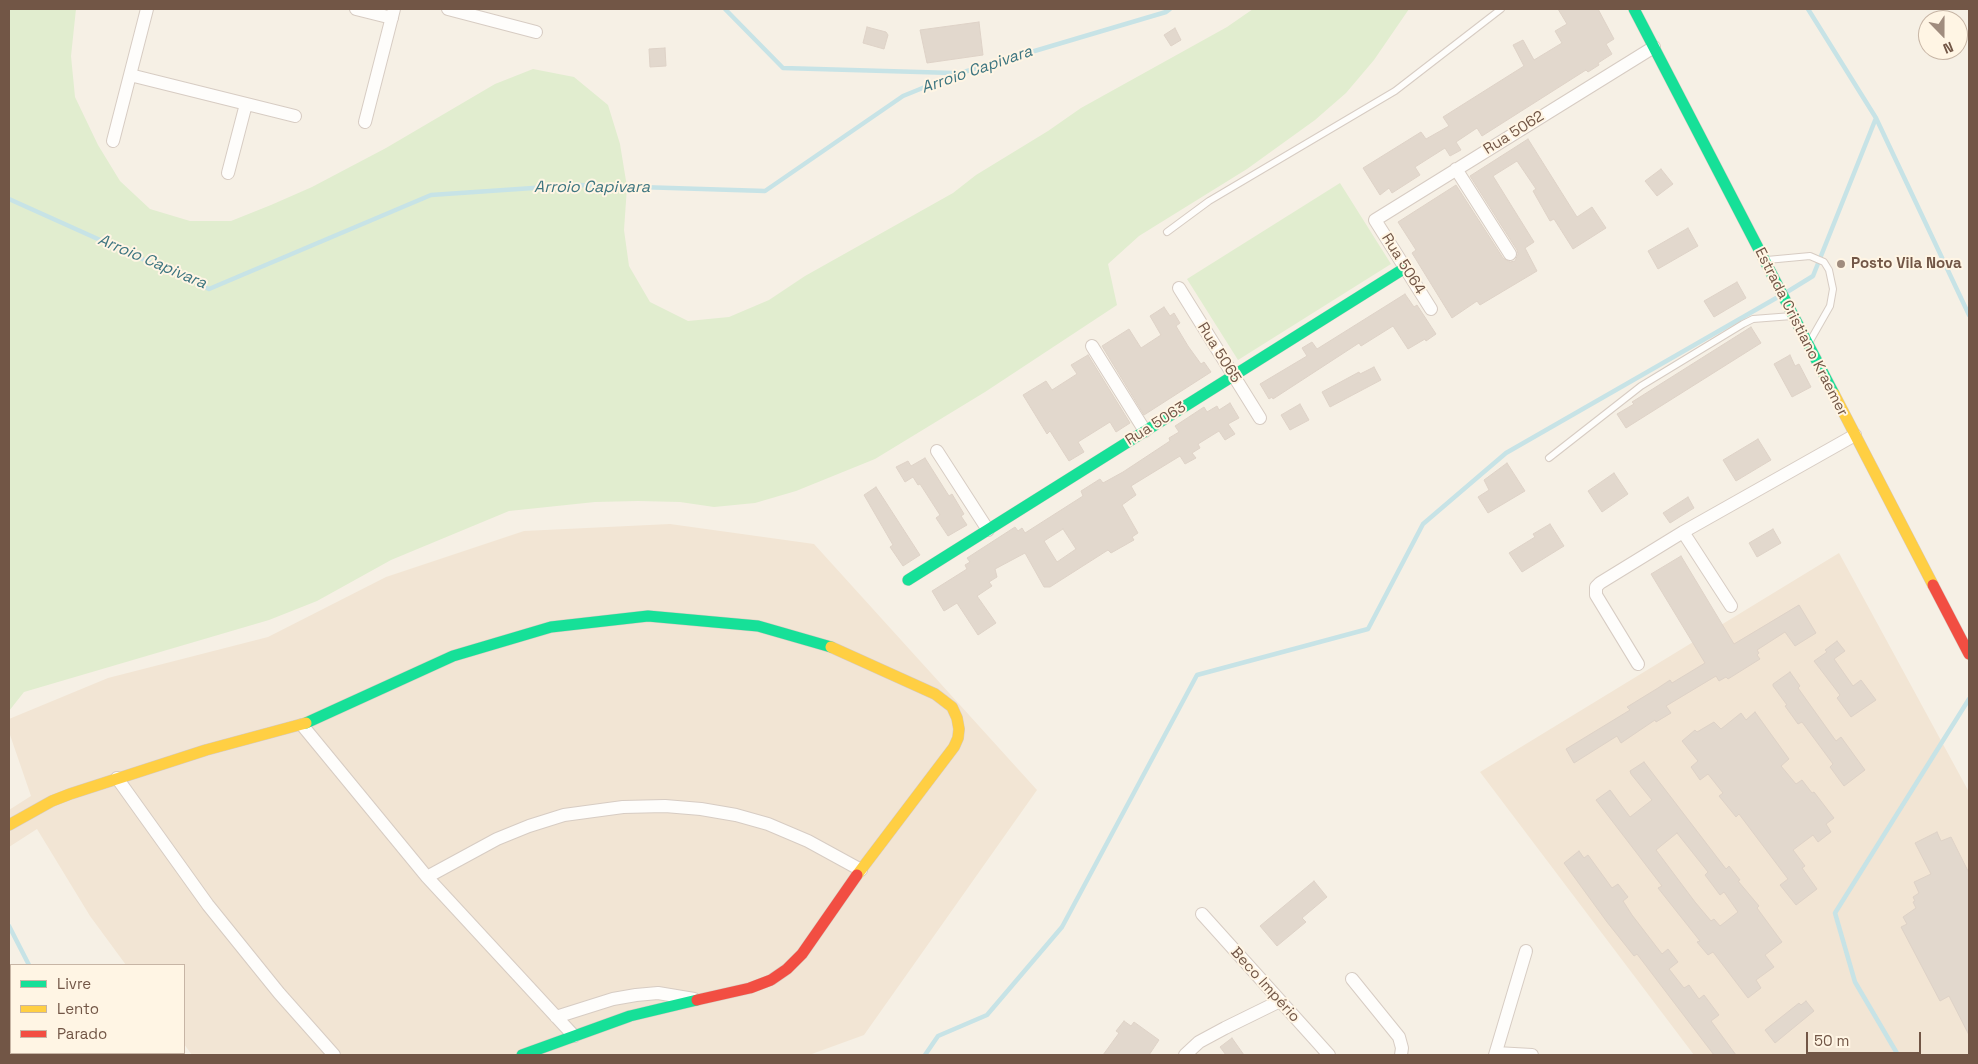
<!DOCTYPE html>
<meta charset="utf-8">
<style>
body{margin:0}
#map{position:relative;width:1978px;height:1064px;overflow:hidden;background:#f6f0e5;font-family:"Space Grotesk",sans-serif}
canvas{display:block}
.frame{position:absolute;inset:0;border:10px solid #725646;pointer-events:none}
.legend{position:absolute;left:10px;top:964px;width:175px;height:90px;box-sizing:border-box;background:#fff5e4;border:1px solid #c7b5a5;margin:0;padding:6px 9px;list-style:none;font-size:15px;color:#725646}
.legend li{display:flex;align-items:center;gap:10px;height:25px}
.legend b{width:25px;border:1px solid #c7b5a5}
.north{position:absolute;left:1918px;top:10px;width:50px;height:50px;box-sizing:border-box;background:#fff5e4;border:1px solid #c7b5a5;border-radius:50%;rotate:158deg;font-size:14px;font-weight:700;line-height:20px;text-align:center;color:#725646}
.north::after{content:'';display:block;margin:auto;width:18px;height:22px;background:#a08c7e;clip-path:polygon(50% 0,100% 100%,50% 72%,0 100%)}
.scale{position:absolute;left:1806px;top:1032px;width:115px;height:22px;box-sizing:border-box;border:2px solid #725646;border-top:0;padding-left:6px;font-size:15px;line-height:18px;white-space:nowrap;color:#725646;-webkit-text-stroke:4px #fff5e4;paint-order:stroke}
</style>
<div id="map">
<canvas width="1978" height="1064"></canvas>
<div class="frame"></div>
<ul class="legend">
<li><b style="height:6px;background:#16e098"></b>Livre</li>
<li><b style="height:6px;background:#ffcf43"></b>Lento</li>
<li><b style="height:6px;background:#f24e42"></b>Parado</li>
</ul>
<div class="north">N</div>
<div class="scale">50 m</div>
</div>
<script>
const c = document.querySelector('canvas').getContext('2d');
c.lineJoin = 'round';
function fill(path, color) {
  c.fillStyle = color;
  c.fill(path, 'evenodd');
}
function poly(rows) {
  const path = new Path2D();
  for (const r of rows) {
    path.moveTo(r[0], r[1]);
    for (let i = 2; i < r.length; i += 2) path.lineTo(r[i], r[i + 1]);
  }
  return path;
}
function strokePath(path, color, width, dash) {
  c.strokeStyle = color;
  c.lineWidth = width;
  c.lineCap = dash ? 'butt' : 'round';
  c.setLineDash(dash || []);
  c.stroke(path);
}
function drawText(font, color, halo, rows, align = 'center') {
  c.font = font + ' "Space Grotesk",sans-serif';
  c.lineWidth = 4;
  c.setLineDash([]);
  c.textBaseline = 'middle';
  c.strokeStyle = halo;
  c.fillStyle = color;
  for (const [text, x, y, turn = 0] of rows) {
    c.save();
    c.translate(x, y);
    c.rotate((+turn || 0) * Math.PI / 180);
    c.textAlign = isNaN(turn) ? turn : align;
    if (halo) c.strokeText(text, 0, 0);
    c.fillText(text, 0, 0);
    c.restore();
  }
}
fill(poly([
 [670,524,814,544,1037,790,864,1035,809,1055,192,1055,184,1044,184,965,126,965,90,916,37,829,9,847,9,810,31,796,9,732,9,719,108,678,268,637,386,577,524,531],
 [1839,553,1969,792,1969,1055,1694,1055,1480,772]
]), '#f2e5d4');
fill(poly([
 [9,9,76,9,71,56,75,97,98,145,120,181,150,209,190,221,231,221,271,205,312,187,386,148,495,84,533,69,574,77,608,105,620,144,627,187,624,230,629,266,650,302,688,321,729,317,769,300,805,276,953,193,976,175,1048,131,1081,108,1227,27,1253,9,1409,9,1374,60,1346,93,1315,120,1247,169,1139,236,1108,264,1117,305,985,392,875,459,796,491,755,503,714,507,680,502,638,501,595,502,509,511,391,560,317,601,269,620,24,692,9,711],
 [1340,183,1391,264,1238,360,1187,279]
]), '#e1edcf');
strokePath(poly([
 [725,9,783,68,953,73],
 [1808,9,1876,118,1969,315],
 [9,199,209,289,431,195,577,185,765,191,903,96,957,74,1166,12,1170,9],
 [1787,292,1813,276,1876,118],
 [9,926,29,965],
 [88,1053,90,1055],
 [925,1055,938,1036,987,1015,1062,927,1197,675,1368,629,1423,524,1506,453,1778,297],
 [1898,1055,1855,982,1835,913,1969,699]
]), '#c7e3e6', 4.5);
const building = poly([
 [1558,9,1598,9,1614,39,1606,44,1612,54,1598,63,1599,65,1588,72,1586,70,1482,136,1477,128,1456,142,1461,150,1450,156,1445,148,1415,167,1420,175,1392,193,1389,188,1380,195,1363,168,1421,132,1426,139,1449,126,1443,117,1524,66,1513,45,1523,40,1534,60,1562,43,1555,31,1567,24,1558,9],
 [979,22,983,55,927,63,920,30,979,22],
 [867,27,886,32,888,35,884,49,863,43,867,27],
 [1175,28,1181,40,1171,46,1164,35,1175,28],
 [665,48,666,66,650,67,649,49,665,48],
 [1528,139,1577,217,1592,207,1606,228,1573,249,1554,219,1550,221,1533,191,1536,189,1517,161,1493,176,1534,242,1525,248,1537,271,1480,305,1477,301,1452,318,1412,253,1416,250,1398,222,1456,185,1503,258,1510,262,1515,261,1518,254,1517,250,1470,176,1528,139],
 [1661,169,1673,184,1657,196,1645,181,1661,169],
 [1688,228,1698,246,1658,269,1648,251,1688,228],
 [1737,282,1746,298,1714,317,1704,301,1737,282],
 [1405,294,1414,307,1417,305,1436,334,1426,341,1425,339,1408,349,1393,326,1361,346,1359,343,1273,399,1272,397,1269,399,1260,384,1307,356,1302,348,1312,342,1317,349,1405,294],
 [1164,307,1170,316,1174,313,1180,323,1176,326,1188,346,1201,364,1204,362,1211,372,1144,415,1102,346,1129,329,1141,348,1161,335,1150,316,1164,307],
 [1751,327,1761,343,1626,428,1617,414,1634,404,1632,402,1751,327],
 [1088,355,1130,423,1116,432,1110,422,1078,442,1084,452,1069,461,1050,431,1047,434,1023,395,1046,381,1052,390,1077,374,1071,365,1088,355],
 [1790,355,1795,366,1799,364,1811,387,1792,397,1774,364,1790,355],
 [1374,367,1381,380,1330,407,1322,392,1359,372,1360,374,1374,367],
 [1230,403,1239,418,1228,424,1235,434,1225,440,1219,431,1198,444,1200,448,1192,453,1196,458,1185,464,1180,456,1131,486,1136,495,1122,505,1138,533,1132,537,1134,540,1111,553,1108,550,1050,587,1044,587,1025,553,995,569,997,577,989,582,992,586,977,596,996,623,978,635,957,603,944,611,932,591,967,569,965,565,970,562,967,558,1015,527,1018,531,1022,528,1025,533,1083,496,1081,491,1100,479,1103,483,1123,472,1170,441,1169,438,1179,432,1175,426,1204,407,1207,412,1217,406,1219,410,1230,403],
 [1063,529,1076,549,1057,562,1044,541,1063,529],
 [1300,404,1309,420,1290,430,1281,415,1300,404],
 [1758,439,1771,460,1736,481,1723,460,1758,439],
 [925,458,949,496,952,494,964,514,961,516,967,525,948,536,936,518,940,515,920,484,918,485,913,477,905,482,896,467,908,461,911,466,925,458],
 [1507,463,1525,491,1488,513,1478,497,1489,490,1484,480,1507,463],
 [1614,473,1628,494,1602,512,1588,491,1614,473],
 [876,487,920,555,903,566,890,547,893,545,864,495,876,487],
 [1688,497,1694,508,1670,523,1663,513,1688,497],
 [1550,524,1564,546,1522,572,1509,553,1535,537,1533,534,1550,524],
 [1773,529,1781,543,1757,557,1749,543,1773,529],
 [1681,556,1734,644,1799,605,1816,633,1795,646,1785,632,1757,650,1759,653,1757,655,1760,659,1728,679,1726,677,1719,681,1716,676,1666,706,1671,713,1656,722,1655,720,1621,743,1617,736,1574,763,1566,749,1630,710,1627,707,1658,688,1670,680,1672,683,1705,663,1651,574,1681,556],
 [1837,641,1845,651,1834,659,1853,686,1861,680,1876,700,1851,717,1837,698,1840,695,1814,661,1827,652,1825,650,1837,641],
 [1790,672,1800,686,1798,688,1836,741,1841,737,1865,770,1844,786,1830,767,1833,764,1802,722,1798,724,1785,706,1787,705,1773,686,1773,684,1790,672],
 [1755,712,1789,759,1781,766,1796,784,1802,780,1812,793,1814,792,1834,818,1826,824,1831,832,1818,842,1813,835,1793,850,1805,866,1802,868,1817,889,1796,905,1780,885,1788,879,1739,814,1736,817,1719,796,1723,793,1708,774,1700,780,1691,767,1698,761,1682,741,1695,730,1697,732,1714,722,1721,729,1741,713,1746,720,1755,712],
 [1644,762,1726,869,1729,866,1740,880,1738,881,1759,906,1757,908,1782,942,1765,955,1774,967,1756,980,1761,988,1748,998,1713,952,1708,955,1697,942,1700,941,1658,888,1662,886,1596,800,1610,790,1630,817,1652,800,1631,774,1630,771,1644,762],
 [1677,833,1708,872,1705,875,1720,895,1724,892,1738,912,1720,926,1714,919,1711,921,1695,902,1656,850,1677,833],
 [1937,832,1941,841,1951,837,1969,873,1969,1035,1949,996,1940,1001,1901,927,1907,924,1903,917,1916,908,1913,902,1915,901,1913,897,1919,893,1914,882,1931,874,1915,843,1937,832],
 [1579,851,1584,858,1588,855,1612,888,1618,884,1628,897,1623,901,1632,915,1662,954,1668,949,1678,962,1669,969,1684,988,1689,985,1699,999,1704,995,1719,1015,1711,1021,1736,1055,1714,1055,1637,954,1634,956,1607,922,1564,863,1579,851],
 [1314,881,1327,897,1302,918,1306,922,1277,946,1260,926,1314,881],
 [1806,1001,1814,1011,1775,1043,1765,1030,1799,1003,1801,1005,1806,1001],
 [1124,1021,1131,1026,1134,1022,1159,1040,1149,1055,1103,1055,1119,1033,1116,1031,1124,1021],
 [1232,1038,1244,1055,1226,1055,1220,1047,1232,1038]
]);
fill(building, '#e2d8cd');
strokePath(building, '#ded2c7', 1);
const lane = poly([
 [1167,232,1209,201,1395,91,1501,9],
 [1767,260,1810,256,1824,262,1829,270,1833,289,1830,306,1810,341],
 [1549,458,1641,386,1743,324,1753,319,1792,316]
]);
const street = poly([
 [356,9,392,18],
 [448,9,536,32],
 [130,75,295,116],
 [365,122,394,9],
 [113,141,147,9],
 [1456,169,1510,254],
 [228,173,246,104],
 [1179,288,1260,418],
 [1431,309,1375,220,1654,47],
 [1092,346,1145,431],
 [937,451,988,530],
 [1683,532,1731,606],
 [1638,664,1596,595,1596,587,1600,583,1683,532,1855,435],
 [302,725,427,877,574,1036],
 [117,778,208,905,279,993,334,1055],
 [427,877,497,839,529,826,564,815,623,807,665,806,701,809,736,815,768,824,808,841,861,870],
 [1202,914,1329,1055],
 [1352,979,1399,1037,1402,1048,1401,1055],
 [556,1017,613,999,636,995,658,993,694,999],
 [1496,1053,1532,1055],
 [1185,1055,1199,1042,1225,1028,1280,1001],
 [1495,1055,1526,951]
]);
const fast = poly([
 [1634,9,1834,394],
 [908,580,1405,268],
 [306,723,453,656,551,627,648,616,758,626,831,647],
 [522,1055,630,1016,697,1000]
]);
const slow = poly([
 [1834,394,1933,585],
 [831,647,935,694,952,707,957,718,959,729,958,738,954,747,857,875],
 [9,825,52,801,70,794,206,750,306,723]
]);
const jam = poly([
 [1933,585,1969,654],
 [697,1000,750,988,771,980,787,969,802,954,857,875]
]);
strokePath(lane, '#d7ccc3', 8);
strokePath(street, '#d7ccc3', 14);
strokePath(fast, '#d6cbc2', 12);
strokePath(slow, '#d6cbc2', 12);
strokePath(jam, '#d6cbc2', 12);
strokePath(lane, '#fefdfb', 6);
strokePath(street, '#fefdfb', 12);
strokePath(fast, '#16e098', 11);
strokePath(slow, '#ffcf43', 11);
strokePath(jam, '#f24e42', 11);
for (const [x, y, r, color] of [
 [1841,264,5,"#a08c7e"]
]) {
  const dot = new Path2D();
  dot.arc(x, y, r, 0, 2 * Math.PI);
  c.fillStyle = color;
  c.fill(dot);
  strokePath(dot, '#fff5e4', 2);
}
drawText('15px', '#725646', '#fff5e4', [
 ["Rua 5062",1514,133,-32],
 ["Rua 5064",1403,264,58],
 ["Estrada Cristiano Kraemer",1801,332,63],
 ["Rua 5065",1219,353,58],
 ["Rua 5063",1156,424,-32],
 ["Beco Império",1265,985,48]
]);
drawText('bold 15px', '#725646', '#fff5e4', [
 ["Posto Vila Nova",1851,264]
], 'left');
drawText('italic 16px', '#3d7580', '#fff5e4', [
 ["Arroio Capivara",977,70,-19],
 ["Arroio Capivara",592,188],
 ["Arroio Capivara",152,262,23]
]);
</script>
